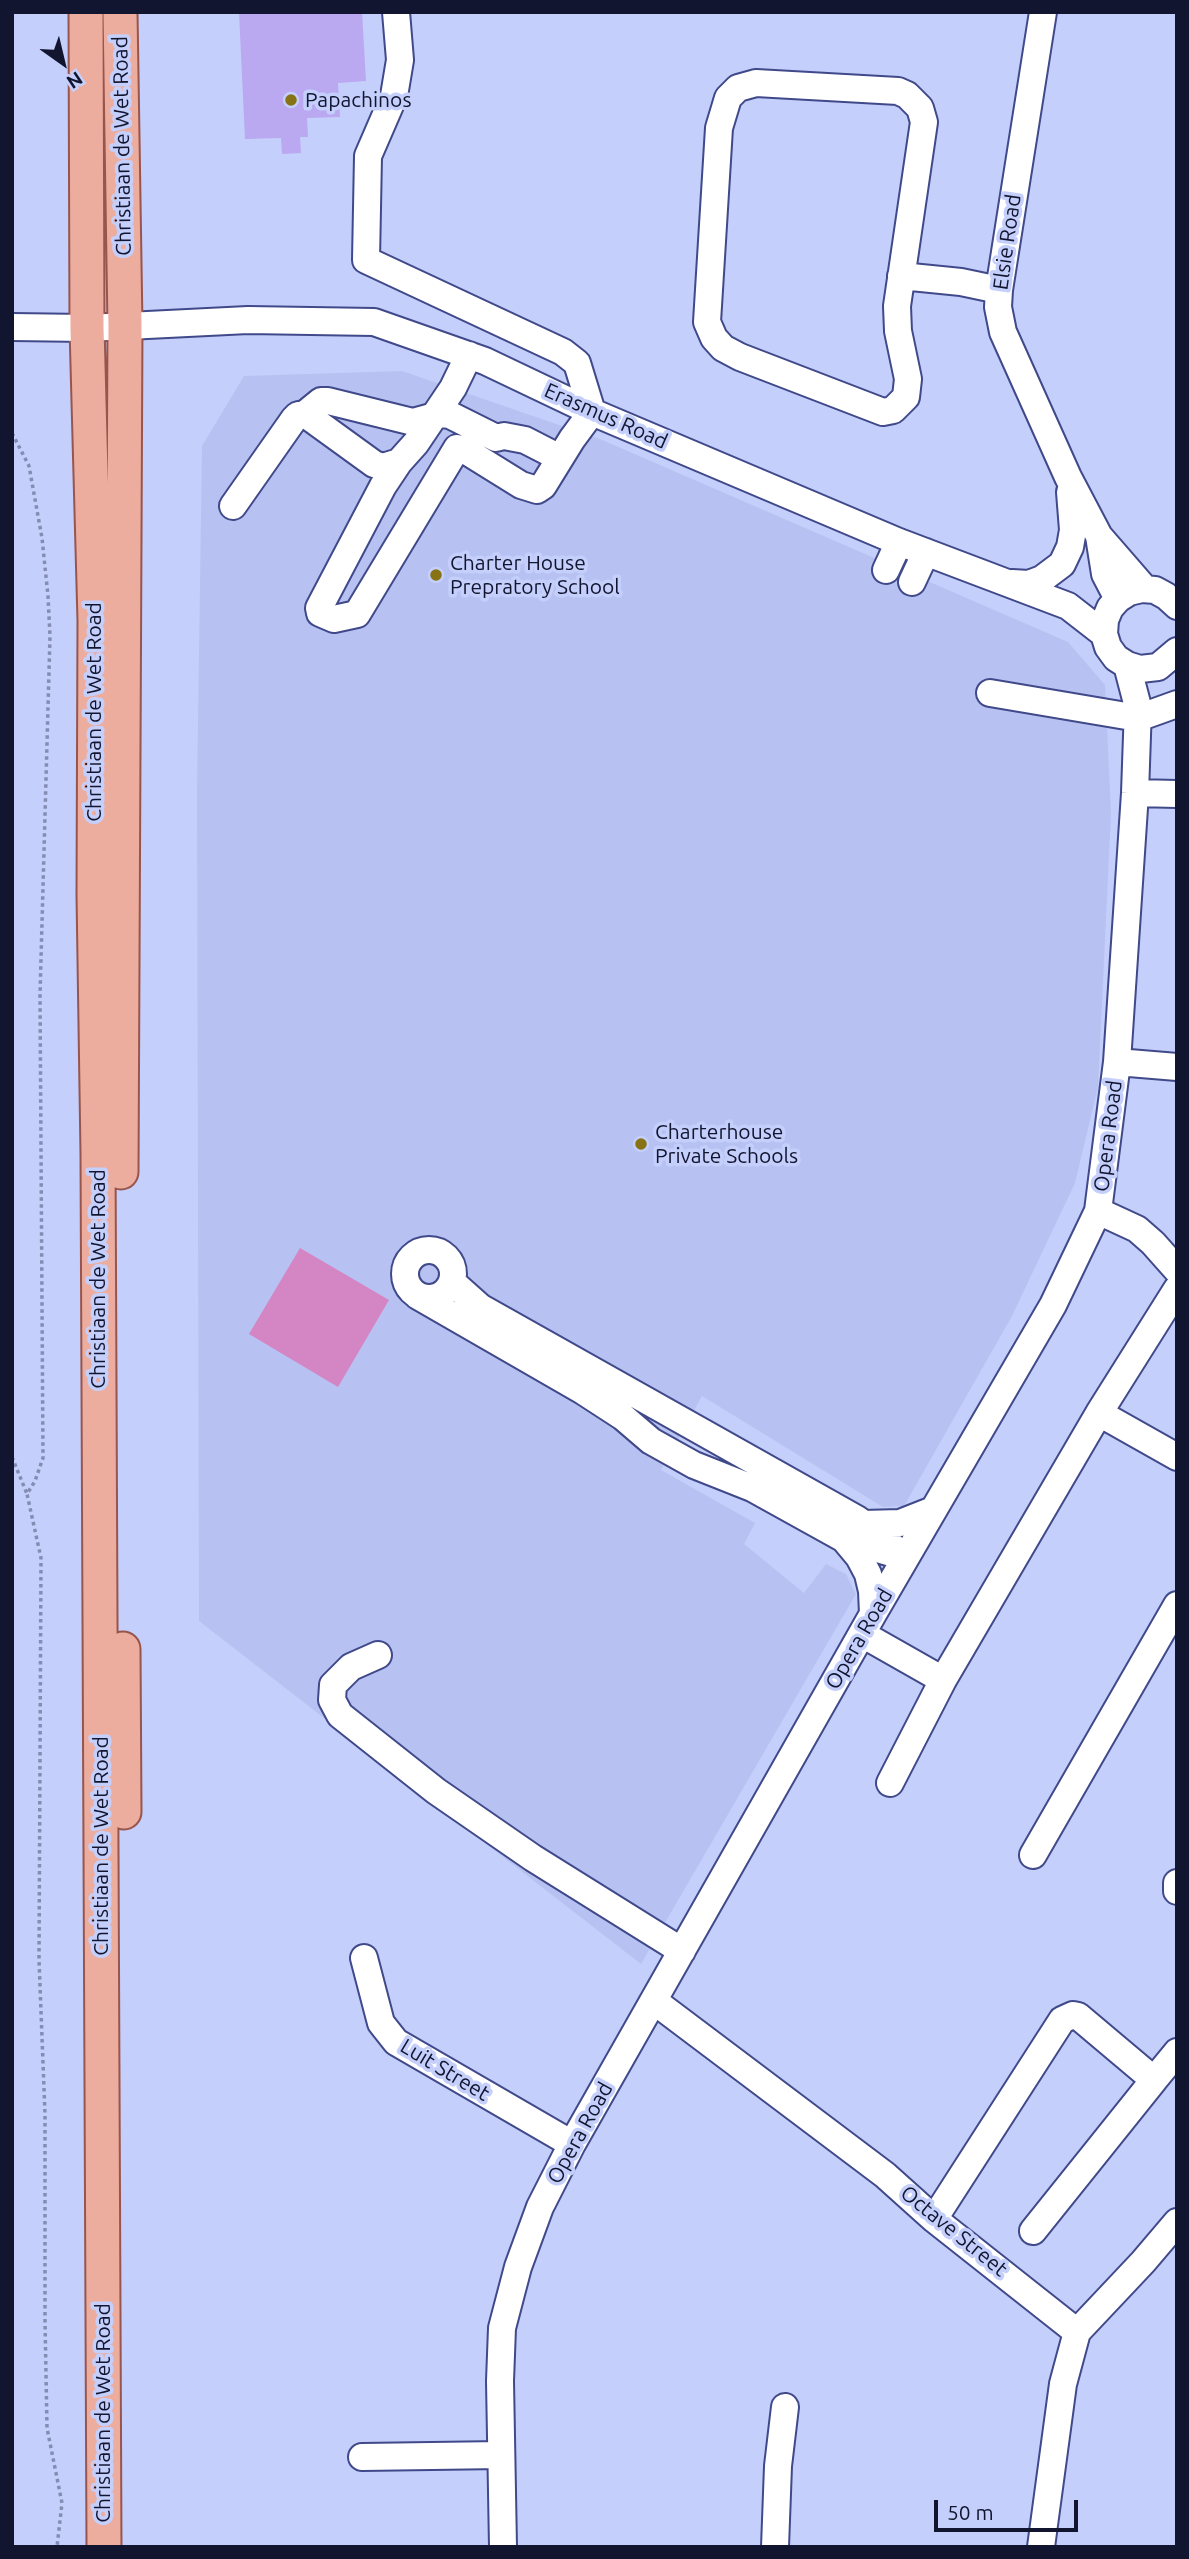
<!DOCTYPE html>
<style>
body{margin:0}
#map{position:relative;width:1189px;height:2559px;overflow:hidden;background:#c5cffb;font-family:Ubuntu,sans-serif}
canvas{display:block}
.frame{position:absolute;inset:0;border:14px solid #11152f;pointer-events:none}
.north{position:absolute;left:28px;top:28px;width:70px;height:70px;-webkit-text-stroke:5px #c5cffb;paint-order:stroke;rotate:146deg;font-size:19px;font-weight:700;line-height:28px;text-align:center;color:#11152f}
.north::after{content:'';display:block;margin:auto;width:24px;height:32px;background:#11152f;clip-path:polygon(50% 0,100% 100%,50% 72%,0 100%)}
.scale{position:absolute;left:934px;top:2500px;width:144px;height:32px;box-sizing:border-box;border:4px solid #11152f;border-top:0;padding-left:9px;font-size:21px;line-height:24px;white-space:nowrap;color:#11152f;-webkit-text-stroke:5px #c5cffb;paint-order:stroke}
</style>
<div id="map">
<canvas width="1189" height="2559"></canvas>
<div class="frame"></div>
<div class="north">N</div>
<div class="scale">50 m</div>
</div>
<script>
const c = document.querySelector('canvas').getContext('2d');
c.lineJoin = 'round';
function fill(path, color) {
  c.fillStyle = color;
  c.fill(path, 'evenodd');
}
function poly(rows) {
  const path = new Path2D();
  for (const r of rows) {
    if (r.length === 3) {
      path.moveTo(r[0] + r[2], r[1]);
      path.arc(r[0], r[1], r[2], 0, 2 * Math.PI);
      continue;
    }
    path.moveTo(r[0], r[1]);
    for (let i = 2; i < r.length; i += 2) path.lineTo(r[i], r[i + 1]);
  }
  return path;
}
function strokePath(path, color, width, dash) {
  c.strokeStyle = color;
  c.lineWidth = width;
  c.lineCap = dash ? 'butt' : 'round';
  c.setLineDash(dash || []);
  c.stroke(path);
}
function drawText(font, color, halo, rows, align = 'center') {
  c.font = font + ' Ubuntu,sans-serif';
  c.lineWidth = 7;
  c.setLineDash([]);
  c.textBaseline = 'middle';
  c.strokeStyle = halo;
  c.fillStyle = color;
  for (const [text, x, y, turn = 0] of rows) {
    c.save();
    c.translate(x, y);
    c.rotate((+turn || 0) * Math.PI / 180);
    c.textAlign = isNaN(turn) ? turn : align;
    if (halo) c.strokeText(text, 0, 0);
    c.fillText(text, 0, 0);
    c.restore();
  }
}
fill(poly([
 [402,371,600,439,1068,642,1105,685,1111,813,1098,1087,1075,1183,1012,1316,904,1506,883,1507,702,1396,661,1470,755,1523,744,1544,804,1593,826,1564,846,1574,856,1594,641,1964,199,1621,197,793,202,446,244,376]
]), '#b8c2f2');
fill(poly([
 [300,1248,389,1300,338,1387,249,1334]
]), '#d485c3');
fill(poly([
 [239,12,362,12,366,81,338,83,340,117,307,118,308,137,300,137,301,153,282,154,281,138,245,139]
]), '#baa8f1');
const minor = poly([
 [396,12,400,60,394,96,368,156,366,260,563,352,577,363,592,412],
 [1043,12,999,290,998,307,1003,332,1068,477,1099,536,1145,589],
 [756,83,898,91,907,95,920,108,924,122,897,306,898,331,908,379,906,397,893,410,883,412,740,357,723,348,714,338,707,322,719,128,728,98,738,88,756,83],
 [901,276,961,282,999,290],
 [12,327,87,328,248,320,374,322,485,361,592,412,899,542,1068,606,1104,634],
 [305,414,374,464,383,467,399,462,383,486,319,608,320,613,334,619,357,614,457,448,463,449,521,485,537,490,543,486,572,439,592,412],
 [399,462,416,443,453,388,469,355],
 [233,506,294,419,298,415,305,414,321,401,328,401,413,422,442,414,450,415,496,438,504,436,525,440,560,458],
 [1099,536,1105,574,1118,599],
 [886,570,899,542],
 [912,582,926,552],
 [1012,583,1029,584,1042,579,1062,564,1070,547,1073,530,1070,492],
 [1177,606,1166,596,1155,590,1142,589,1129,592,1118,599,1110,608,1105,620,1104,634,1108,647,1116,658,1127,665,1140,669,1158,667,1177,651],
 [990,693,1138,718,1177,704],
 [1135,793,1177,794],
 [1117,1062,1177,1067],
 [1098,1211,1137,1229,1153,1243,1177,1270],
 [429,1274,24],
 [452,1282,480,1307,857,1519,893,1547],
 [418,1296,583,1391,623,1417,651,1441,694,1465,752,1488,844,1539,905,1557],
 [1099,1413,1177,1457],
 [863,1524,900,1523,933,1510],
 [844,1539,859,1557,868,1574,872,1591,873,1614],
 [862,1634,943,1680],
 [378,1655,351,1667,333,1685,332,1700,340,1715,436,1791,533,1858,682,1951],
 [890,1783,943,1680,1099,1413,1177,1289],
 [1033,1855,1177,1605],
 [1177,1883,1177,1891],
 [364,1958,381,2023,396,2042,572,2144],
 [654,2001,885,2175,934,2219,1077,2332,1063,2384,1041,2547],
 [1154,2080,1177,2052],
 [934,2219,1062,2020,1073,2015,1078,2016,1154,2080,1033,2231],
 [1077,2332,1143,2262,1177,2222],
 [362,2457,501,2455],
 [503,2547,500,2381,502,2328,518,2267,540,2207,572,2144,873,1614,1053,1305,1098,1211,1117,1062,1135,793,1138,707,1127,665],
 [775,2547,778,2466,785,2407]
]);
const major = poly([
 [86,12,87,328,95,621,94,895,98,1154,104,2547],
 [120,12,125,326,121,1172],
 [123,1649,124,1812]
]);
strokePath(minor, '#404989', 30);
strokePath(major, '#98554d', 37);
strokePath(poly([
 [12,433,29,466,42,538,48,596,50,636,40,995,43,1458,35,1481,27,1494,41,1558,39,1960,45,2114,45,2320,47,2428,62,2503,57,2547],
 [12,1457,27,1494]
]), '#848cb2', 3.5, [3.5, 3.5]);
strokePath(minor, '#fff', 26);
strokePath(major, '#ecad9e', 33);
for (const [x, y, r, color] of [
 [291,100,7,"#877214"],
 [436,575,7,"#877214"],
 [641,1144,7,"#877214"]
]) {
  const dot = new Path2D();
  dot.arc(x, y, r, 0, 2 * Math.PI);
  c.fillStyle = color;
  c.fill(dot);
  strokePath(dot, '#c5cffb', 2.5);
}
drawText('21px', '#11152f', '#c5cffb', [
 ["Papachinos",305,100],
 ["Charter House",450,563],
 ["Prepratory School",450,587],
 ["Charterhouse",655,1132],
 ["Private Schools",655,1156]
], 'left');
drawText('21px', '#11152f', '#c5cffb', [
 ["Christiaan de Wet Road",122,146,-91],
 ["Elsie Road",1007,242,-82],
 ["Erasmus Road",606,416,24],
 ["Christiaan de Wet Road",94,712,-90],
 ["Opera Road",1108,1136,-83],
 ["Christiaan de Wet Road",98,1279,-90],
 ["Opera Road",859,1639,-60],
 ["Christiaan de Wet Road",101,1846,-90],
 ["Luit Street",445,2070,31],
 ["Opera Road",580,2133,-61],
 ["Octave Street",954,2231,39],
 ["Christiaan de Wet Road",103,2413,-90]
]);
</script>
